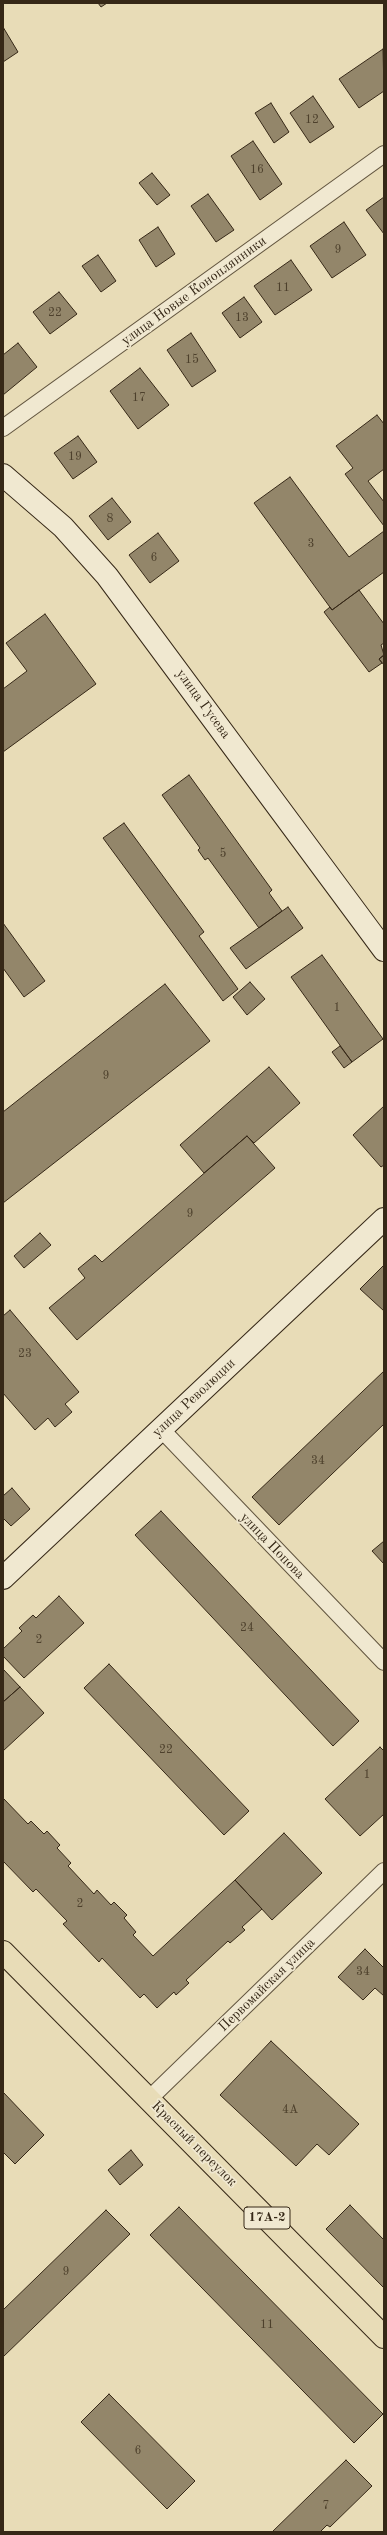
<!DOCTYPE html>
<meta charset="utf-8">
<style>
body{margin:0}
#map{position:relative;width:387px;height:2535px;overflow:hidden;background:#e8dcb7;font-family:"Old Standard TT",serif}
canvas{display:block}
.frame{position:absolute;inset:0;border:4px solid #362817;pointer-events:none}
</style>
<div id="map">
<canvas width="387" height="2535"></canvas>
<div class="frame"></div>
</div>
<script>
const c = document.querySelector('canvas').getContext('2d');
c.lineJoin = 'round';
function fill(path, color) {
  c.fillStyle = color;
  c.fill(path, 'evenodd');
}
function poly(rows) {
  const path = new Path2D();
  for (const r of rows) {
    path.moveTo(r[0], r[1]);
    for (let i = 2; i < r.length; i += 2) path.lineTo(r[i], r[i + 1]);
  }
  return path;
}
function strokePath(path, color, width, dash) {
  c.strokeStyle = color;
  c.lineWidth = width;
  c.lineCap = dash ? 'butt' : 'round';
  c.setLineDash(dash || []);
  c.stroke(path);
}
function drawText(font, color, halo, rows, align = 'center') {
  c.font = font + ' "Old Standard TT",serif';
  c.lineWidth = 3.5;
  c.setLineDash([]);
  c.textBaseline = 'middle';
  c.strokeStyle = halo;
  c.fillStyle = color;
  for (const [text, x, y, turn = 0] of rows) {
    c.save();
    c.translate(x, y);
    c.rotate((+turn || 0) * Math.PI / 180);
    c.textAlign = isNaN(turn) ? turn : align;
    if (halo) c.strokeText(text, 0, 0);
    c.fillText(text, 0, 0);
    c.restore();
  }
}
const building = poly([
 [98,3,107,3,101,7,98,3],
 [3,27,18,52,3,62,3,27],
 [383,49,384,91,359,108,339,79,383,49],
 [313,96,334,127,310,143,290,113,313,96],
 [271,103,289,132,274,143,255,113,271,103],
 [253,141,282,184,260,200,231,156,253,141],
 [152,173,170,195,157,205,139,183,152,173],
 [208,194,234,230,216,242,191,206,208,194],
 [384,197,384,234,366,210,384,197],
 [344,222,366,255,332,278,310,246,344,222],
 [158,227,175,254,156,267,139,240,158,227],
 [98,255,116,281,101,292,82,266,98,255],
 [291,260,312,290,275,315,254,286,291,260],
 [59,292,77,314,50,334,33,312,59,292],
 [244,297,262,322,240,338,222,313,244,297],
 [191,333,216,371,192,387,167,350,191,333],
 [18,343,37,367,3,395,3,355,18,343],
 [140,368,169,405,138,429,110,391,140,368],
 [377,415,384,424,384,469,368,481,384,502,384,526,345,474,353,468,336,446,377,415],
 [78,436,97,462,73,479,54,453,78,436],
 [290,477,349,557,384,531,384,572,332,610,254,503,290,477],
 [112,498,131,522,108,540,89,516,112,498],
 [158,533,179,561,150,583,129,555,158,533],
 [359,590,384,624,384,643,381,645,384,655,379,659,382,663,369,672,324,612,330,607,332,610,359,590],
 [45,614,96,684,3,752,3,689,27,671,6,643,45,614],
 [384,655,384,665,379,659,384,655],
 [189,775,272,890,269,893,282,911,259,928,208,858,205,860,198,850,200,848,162,795,189,775],
 [124,823,204,932,199,936,238,989,223,1001,103,838,124,823],
 [288,907,303,928,246,969,230,948,288,907],
 [3,923,45,981,24,997,3,968,3,923],
 [322,955,383,1039,352,1062,291,977,322,955],
 [250,982,265,999,247,1015,233,997,250,982],
 [165,984,210,1041,3,1203,3,1112,165,984],
 [340,1046,352,1062,344,1068,332,1052,340,1046],
 [269,1067,300,1103,254,1143,247,1136,204,1173,180,1145,269,1067],
 [384,1106,384,1165,381,1167,353,1135,384,1106],
 [247,1136,275,1168,77,1340,49,1308,85,1278,78,1269,95,1255,102,1262,247,1136],
 [40,1233,51,1245,24,1268,14,1256,40,1233],
 [384,1265,384,1311,360,1289,384,1265],
 [10,1310,79,1392,65,1404,72,1412,55,1427,48,1418,35,1430,3,1393,3,1316,10,1310],
 [384,1371,384,1424,279,1525,252,1497,384,1371],
 [12,1488,30,1509,11,1526,3,1518,3,1496,12,1488],
 [161,1511,359,1721,333,1746,135,1535,161,1511],
 [384,1541,384,1564,372,1551,384,1541],
 [59,1596,84,1623,24,1678,3,1656,3,1649,22,1631,19,1628,33,1615,36,1618,59,1596],
 [109,1664,249,1811,224,1835,84,1688,109,1664],
 [3,1669,20,1687,3,1702,3,1669],
 [20,1687,44,1713,3,1751,3,1702,20,1687],
 [380,1747,384,1751,384,1814,360,1836,325,1799,380,1747],
 [3,1798,28,1824,31,1821,44,1834,47,1831,60,1845,57,1848,71,1863,68,1866,94,1894,97,1890,111,1905,114,1902,127,1915,124,1918,136,1932,133,1935,153,1956,235,1880,262,1909,242,1927,245,1930,230,1943,228,1941,186,1980,189,1983,176,1995,174,1992,157,2008,144,1994,140,1998,102,1958,99,1962,63,1924,67,1921,36,1889,33,1892,3,1861,3,1798],
 [284,1833,322,1873,272,1920,235,1880,284,1833],
 [365,1949,384,1968,384,1996,375,1988,363,2000,338,1977,365,1949],
 [271,2041,359,2124,329,2155,317,2144,296,2166,220,2095,271,2041],
 [3,2092,44,2135,15,2164,3,2152,3,2092],
 [131,2150,143,2165,120,2185,108,2170,131,2150],
 [350,2205,384,2240,384,2288,326,2229,350,2205],
 [179,2207,383,2414,354,2443,150,2235,179,2207],
 [106,2210,130,2234,3,2357,3,2310,106,2210],
 [109,2394,195,2481,167,2509,81,2422,109,2394],
 [346,2460,372,2486,330,2527,327,2525,320,2532,272,2532,346,2460]
]);
fill(building, '#93866a');
strokePath(building, '#362817', 1);
const street = poly([
 [3,428,384,154],
 [161,1429,384,1662],
 [149,2099,384,1871]
]);
const secondary = poly([
 [3,475,63,527,107,576,384,950],
 [3,1578,384,1219]
]);
const primary = poly([
 [3,1952,384,2337]
]);
strokePath(street, '#62553f', 18);
strokePath(secondary, '#362817', 24);
strokePath(primary, '#362817', 24);
strokePath(street, '#f0e8d0', 16);
strokePath(secondary, '#f0e8d0', 22);
strokePath(primary, '#e8dcb7', 22);
drawText('12px', '#4d402c', null, [
 ["12",312,120],
 ["16",257,170],
 ["9",338,250],
 ["11",283,288],
 ["22",55,313],
 ["13",242,318],
 ["15",192,360],
 ["17",139,398],
 ["19",75,457],
 ["8",110,519],
 ["3",311,544],
 ["6",154,558],
 ["5",223,854],
 ["1",337,1008],
 ["9",106,1076],
 ["9",190,1214],
 ["23",25,1354],
 ["34",318,1461],
 ["24",247,1628],
 ["2",39,1640],
 ["22",166,1750],
 ["1",367,1775],
 ["2",80,1904],
 ["34",363,1972],
 ["4А",290,2110],
 ["9",66,2272],
 ["11",267,2325],
 ["6",138,2451],
 ["7",326,2506]
]);
for (const [x, y, w] of [
 [267,2218,46]
]) {
  const box = new Path2D();
  box.roundRect(x - w / 2, y - 11, w, 22, 3);
  c.fillStyle = '#f0e8d0';
  c.fill(box);
  strokePath(box, '#362817', 1);
}
drawText('bold 13px', '#362817', null, [
 ["17А-2",267,2218]
]);
drawText('14px', '#362817', '#f0e8d0', [
 ["улица Новые Коноплянники",194,291,-36],
 ["улица Гусева",203,704,54],
 ["улица Революции",194,1398,-43],
 ["улица Попова",272,1546,46],
 ["Первомайская улица",267,1985,-44],
 ["Красный переулок",194,2144,45]
]);
</script>
